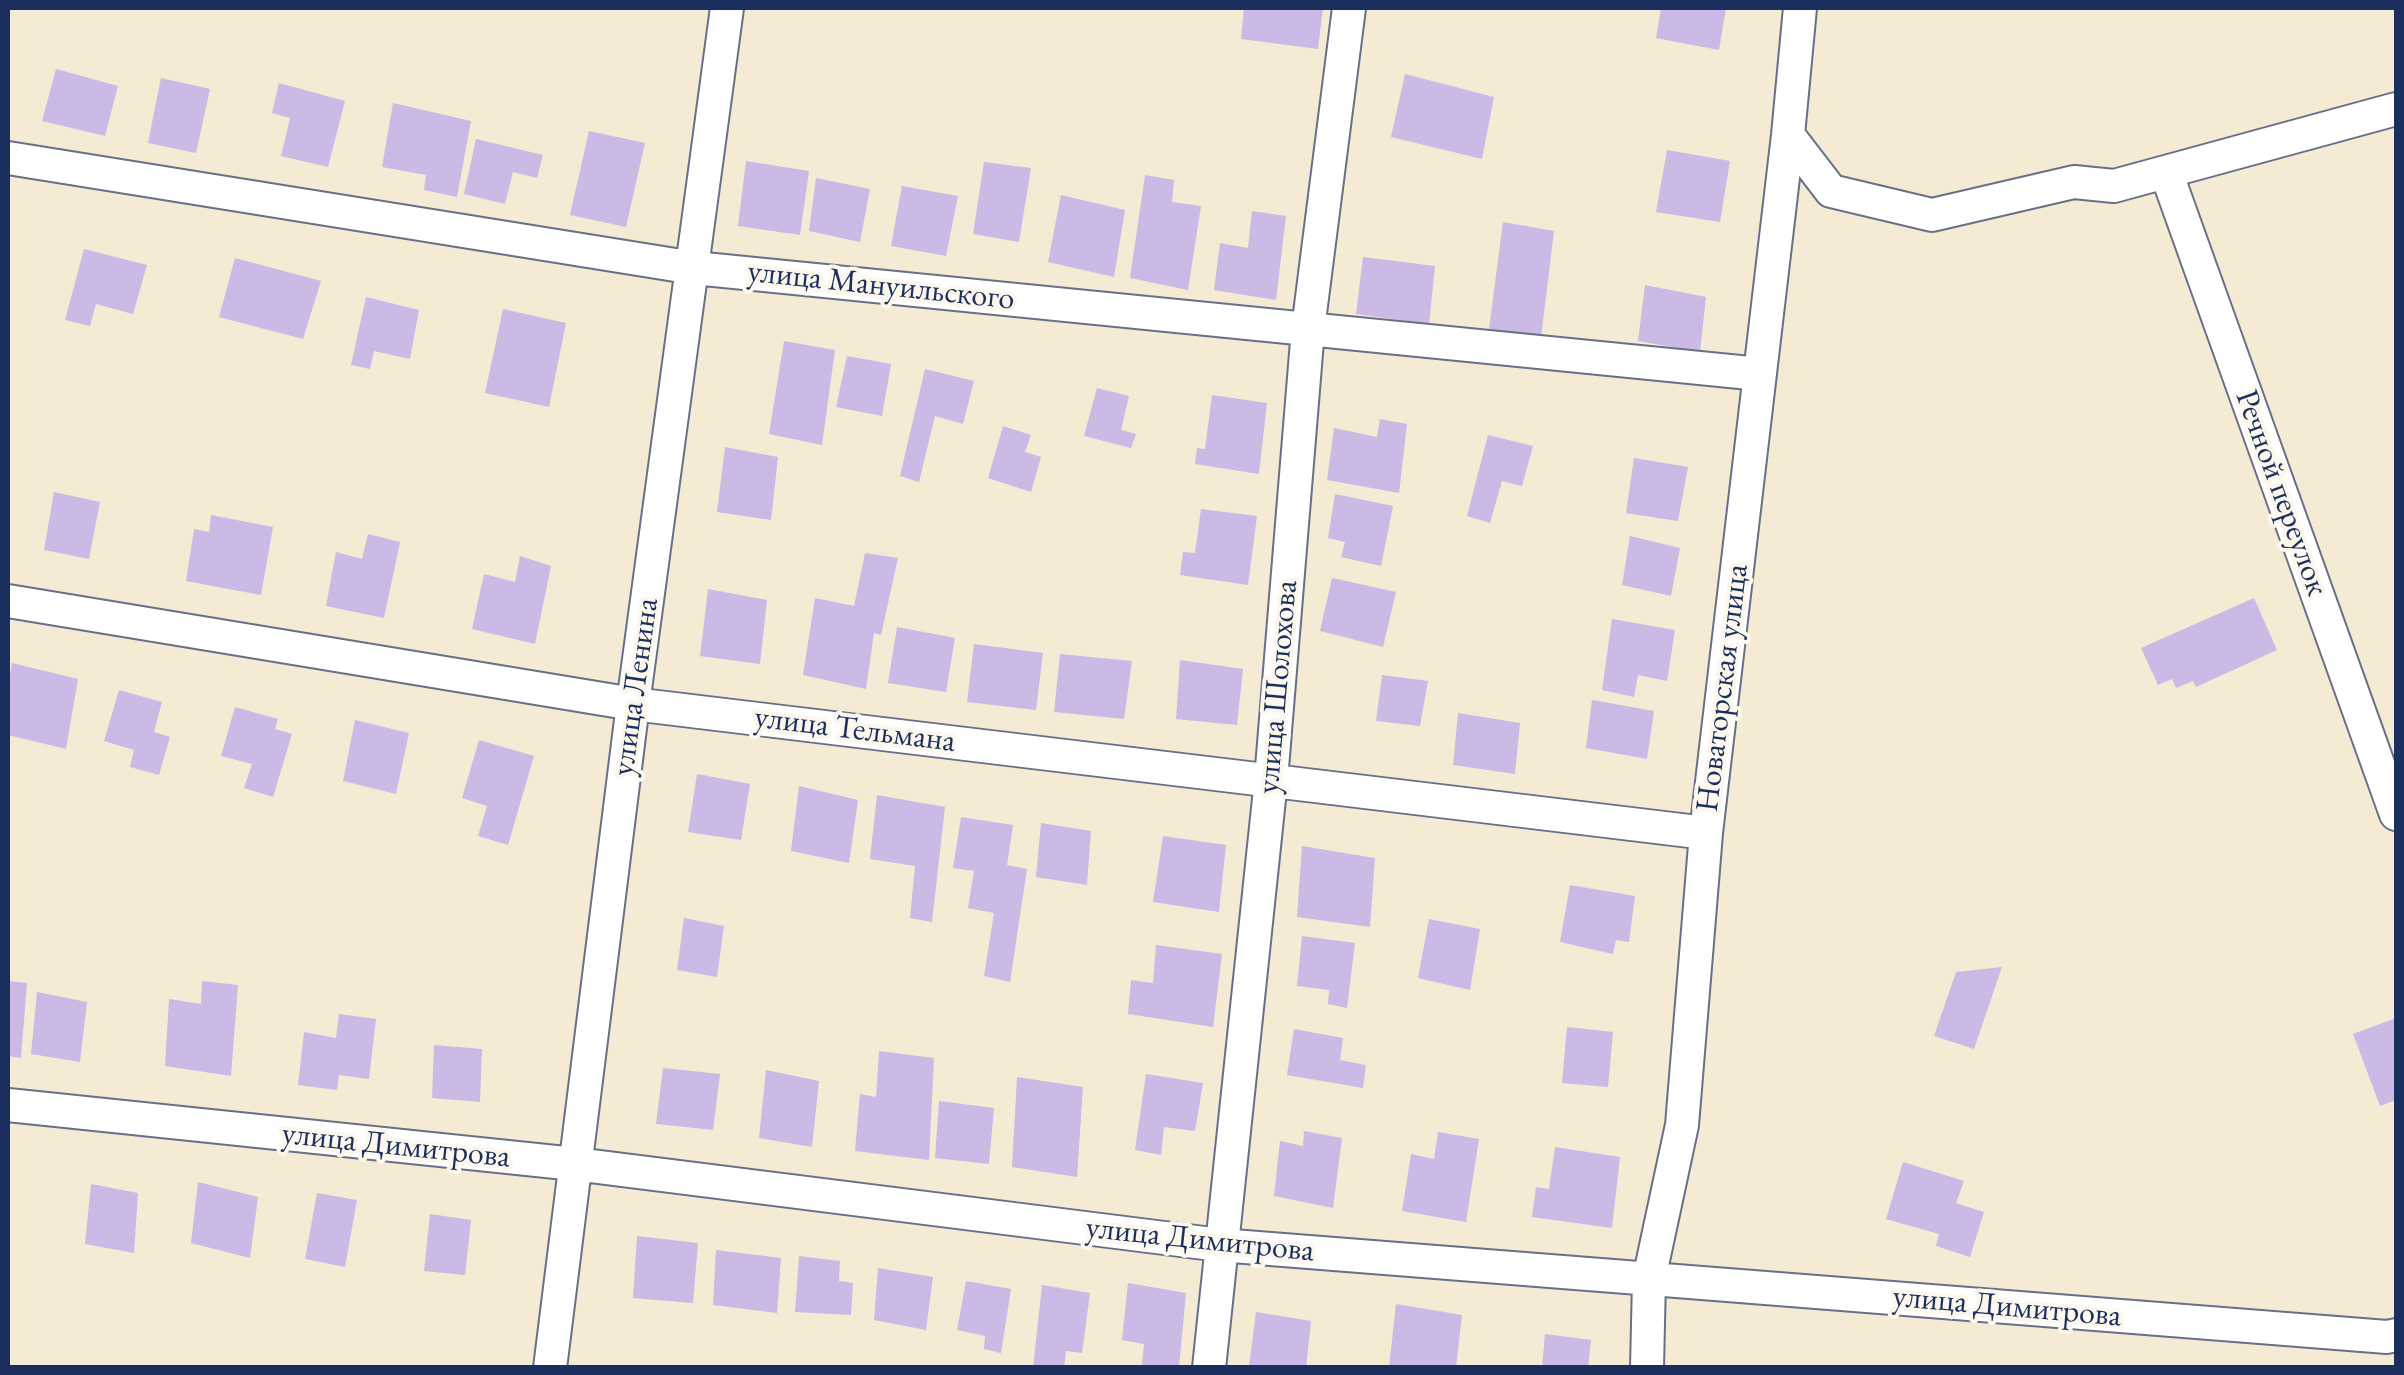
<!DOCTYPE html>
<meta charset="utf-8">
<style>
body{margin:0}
#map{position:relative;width:2404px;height:1375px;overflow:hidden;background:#f5ead4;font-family:"EB Garamond",serif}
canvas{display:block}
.frame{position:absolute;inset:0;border:10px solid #1b2f5e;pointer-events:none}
</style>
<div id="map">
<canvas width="2404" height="1375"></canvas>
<div class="frame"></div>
</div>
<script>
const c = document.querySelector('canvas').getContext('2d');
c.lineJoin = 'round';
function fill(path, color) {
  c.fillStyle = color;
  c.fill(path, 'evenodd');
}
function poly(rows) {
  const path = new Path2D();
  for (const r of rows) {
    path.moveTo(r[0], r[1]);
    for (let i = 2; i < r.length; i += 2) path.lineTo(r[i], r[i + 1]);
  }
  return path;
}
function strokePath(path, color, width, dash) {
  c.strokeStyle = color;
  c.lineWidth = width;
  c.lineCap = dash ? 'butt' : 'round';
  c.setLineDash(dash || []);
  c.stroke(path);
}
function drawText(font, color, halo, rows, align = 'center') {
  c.font = font + ' "EB Garamond",serif';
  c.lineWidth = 8;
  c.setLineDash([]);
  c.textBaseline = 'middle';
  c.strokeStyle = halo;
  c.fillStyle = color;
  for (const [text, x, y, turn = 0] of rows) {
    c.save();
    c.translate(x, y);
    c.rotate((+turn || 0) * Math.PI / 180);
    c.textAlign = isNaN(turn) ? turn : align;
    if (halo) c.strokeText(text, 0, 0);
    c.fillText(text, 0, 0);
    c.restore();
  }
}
fill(poly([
 [1244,8,1323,8,1318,49,1241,39],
 [1661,8,1726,8,1719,50,1656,38],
 [56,69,118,86,105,136,42,121],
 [1405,74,1494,97,1482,159,1391,137],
 [161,78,210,89,196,153,148,143],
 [279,83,345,101,328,167,281,156,290,118,272,113],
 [393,103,471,121,457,197,424,190,426,175,382,167],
 [589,131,645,143,626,227,570,215],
 [476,139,543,155,537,178,513,172,505,204,464,194],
 [1667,150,1730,161,1720,222,1656,212],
 [746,161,809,171,800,235,738,226],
 [984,162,1031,168,1019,242,973,234],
 [1145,175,1174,180,1172,202,1201,206,1188,290,1130,278],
 [816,178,870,189,860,242,809,231],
 [902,186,958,196,946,256,891,246],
 [1061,195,1125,210,1114,277,1048,262],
 [1252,211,1286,216,1276,300,1214,290,1220,243,1248,248],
 [1503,222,1554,231,1541,338,1489,329],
 [84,249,147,265,133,314,96,304,90,326,65,320],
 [1363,257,1435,266,1429,324,1356,314],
 [235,258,321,281,303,339,219,317],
 [1645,285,1706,297,1700,352,1638,341],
 [366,297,419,310,410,359,374,351,370,369,351,365],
 [503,309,566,323,549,407,485,393],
 [784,341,835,350,822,445,769,434],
 [847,356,891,364,882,416,836,407],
 [925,369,974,381,963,424,935,416,919,482,900,476],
 [1097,388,1129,396,1121,430,1136,434,1131,448,1084,436],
 [1212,395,1267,403,1259,474,1195,464,1197,448,1205,449],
 [1380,419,1407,424,1399,493,1327,480,1334,428,1377,437],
 [1003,426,1031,435,1025,452,1041,457,1031,492,988,478],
 [1488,435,1533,446,1522,486,1502,481,1490,523,1467,516],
 [725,447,778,457,771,520,717,512],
 [1634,458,1688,467,1678,521,1626,513],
 [54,492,100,502,89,559,44,550],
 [1335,494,1393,506,1381,566,1341,557,1345,542,1328,538],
 [1201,509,1257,516,1248,585,1180,575,1183,552,1195,553],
 [211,515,273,527,261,595,186,581,194,529,209,532],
 [368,534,400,542,384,618,326,606,336,552,362,559],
 [1630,536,1680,548,1671,596,1622,585],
 [865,553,898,558,881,635,874,633,866,689,803,675,815,598,854,606],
 [520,556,551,566,535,644,472,629,484,574,515,582],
 [1332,578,1396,592,1383,647,1320,631],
 [708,589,767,600,760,664,700,656],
 [2254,598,2277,650,2196,687,2193,681,2176,688,2172,679,2158,685,2141,648],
 [1612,619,1675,630,1667,681,1638,675,1634,697,1602,690],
 [897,627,955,638,946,692,888,683],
 [974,644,1043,653,1036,710,967,702],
 [1060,654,1132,661,1124,719,1054,712],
 [1180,660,1243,669,1237,725,1176,719],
 [12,663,78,679,66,749,8,735,8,685],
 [1382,675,1428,681,1420,726,1376,721],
 [119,690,162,702,154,732,170,737,159,775,130,767,134,750,104,741],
 [1592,700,1654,711,1647,759,1586,748],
 [235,707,278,719,275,729,292,734,273,797,244,788,252,764,221,756],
 [1458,713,1520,723,1515,774,1453,765],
 [355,720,409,733,396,794,343,781],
 [479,740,534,756,508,845,478,836,487,806,462,798],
 [697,774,750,784,741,840,688,832],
 [799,786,858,800,849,863,791,851],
 [877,795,945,807,932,922,910,918,915,866,870,859],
 [961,817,1013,825,1007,865,1027,869,1010,982,984,976,994,913,968,908,974,871,953,868],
 [1041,823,1091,831,1087,885,1036,877],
 [1163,836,1226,845,1219,912,1153,902],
 [1302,846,1375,858,1370,927,1297,917],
 [1570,885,1635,896,1629,942,1616,940,1613,954,1560,942],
 [684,918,724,926,717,977,677,970],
 [1429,919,1480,929,1470,990,1418,978],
 [1302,936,1355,943,1347,1008,1328,1004,1329,990,1297,986],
 [1156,945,1222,954,1213,1027,1128,1014,1131,980,1153,983],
 [2002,967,1974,1049,1934,1036,1956,972],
 [8,981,27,983,21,1058,8,1056],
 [202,981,238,985,231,1076,165,1066,169,999,201,1004],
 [37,992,87,1002,80,1062,31,1054],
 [339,1014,376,1019,369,1079,339,1075,337,1090,298,1085,304,1032,336,1038],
 [2396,1018,2396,1100,2380,1106,2353,1034],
 [1567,1027,1613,1032,1608,1087,1562,1083],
 [1294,1029,1343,1038,1340,1060,1366,1065,1363,1088,1287,1075],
 [434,1045,482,1049,480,1102,432,1098],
 [879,1051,934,1058,929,1160,855,1151,860,1094,876,1097],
 [663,1068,720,1074,713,1130,656,1124],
 [766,1070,819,1081,812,1147,759,1138],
 [1146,1074,1203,1083,1195,1131,1164,1127,1161,1155,1135,1150],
 [1017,1077,1083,1087,1077,1177,1012,1167],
 [939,1101,994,1108,989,1164,935,1158],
 [1304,1131,1342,1138,1333,1208,1274,1196,1280,1141,1303,1146],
 [1438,1132,1479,1139,1466,1222,1402,1211,1411,1154,1434,1159],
 [1555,1147,1620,1157,1612,1228,1532,1217,1536,1187,1549,1189],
 [1903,1162,1964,1181,1956,1203,1984,1212,1970,1257,1936,1246,1939,1234,1886,1219],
 [198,1182,258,1197,250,1258,191,1243],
 [91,1184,138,1193,134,1253,85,1244],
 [317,1193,357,1200,345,1267,305,1259],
 [430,1214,471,1220,465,1275,424,1271],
 [637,1236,698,1243,693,1303,633,1298],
 [716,1250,781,1258,777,1313,713,1305],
 [799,1256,840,1261,839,1281,853,1283,851,1315,795,1312],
 [878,1268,933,1277,926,1330,874,1320],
 [966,1281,1011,1289,1001,1353,984,1349,985,1336,957,1330],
 [1128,1283,1186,1293,1179,1368,1142,1365,1144,1344,1122,1340],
 [1042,1285,1090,1293,1082,1353,1066,1351,1064,1368,1033,1368],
 [1396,1304,1462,1315,1456,1368,1389,1368],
 [1256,1312,1311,1321,1306,1368,1249,1366],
 [1545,1334,1591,1340,1588,1368,1542,1368]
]), '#cabae5');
const minor = poly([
 [1788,135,1831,191,1932,215,2074,182,2114,186,2396,109],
 [8,158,694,268,1760,374],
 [2166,172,2396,814],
 [8,601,633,704,1706,833],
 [8,1105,575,1164,1220,1245,2387,1337,2396,1335],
 [550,1368,633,704,727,8],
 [1209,1368,1271,780,1308,329,1349,8],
 [1647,1368,1649,1279,1682,1125,1706,833,1788,135,1800,8]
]);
strokePath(minor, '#677087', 36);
strokePath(minor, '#fff', 32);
drawText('32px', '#1b2f5e', '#fbf7ec', [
 ["улица Мануильского",881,286,6],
 ["Речной переулок",2281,493,70],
 ["улица Ленина",636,687,-82],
 ["улица Шолохова",1278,687,-85],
 ["Новаторская улица",1723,688,-83],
 ["улица Тельмана",855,730,7],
 ["улица Димитрова",396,1146,6],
 ["улица Димитрова",1200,1240,6],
 ["улица Димитрова",2007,1307,5]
]);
</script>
